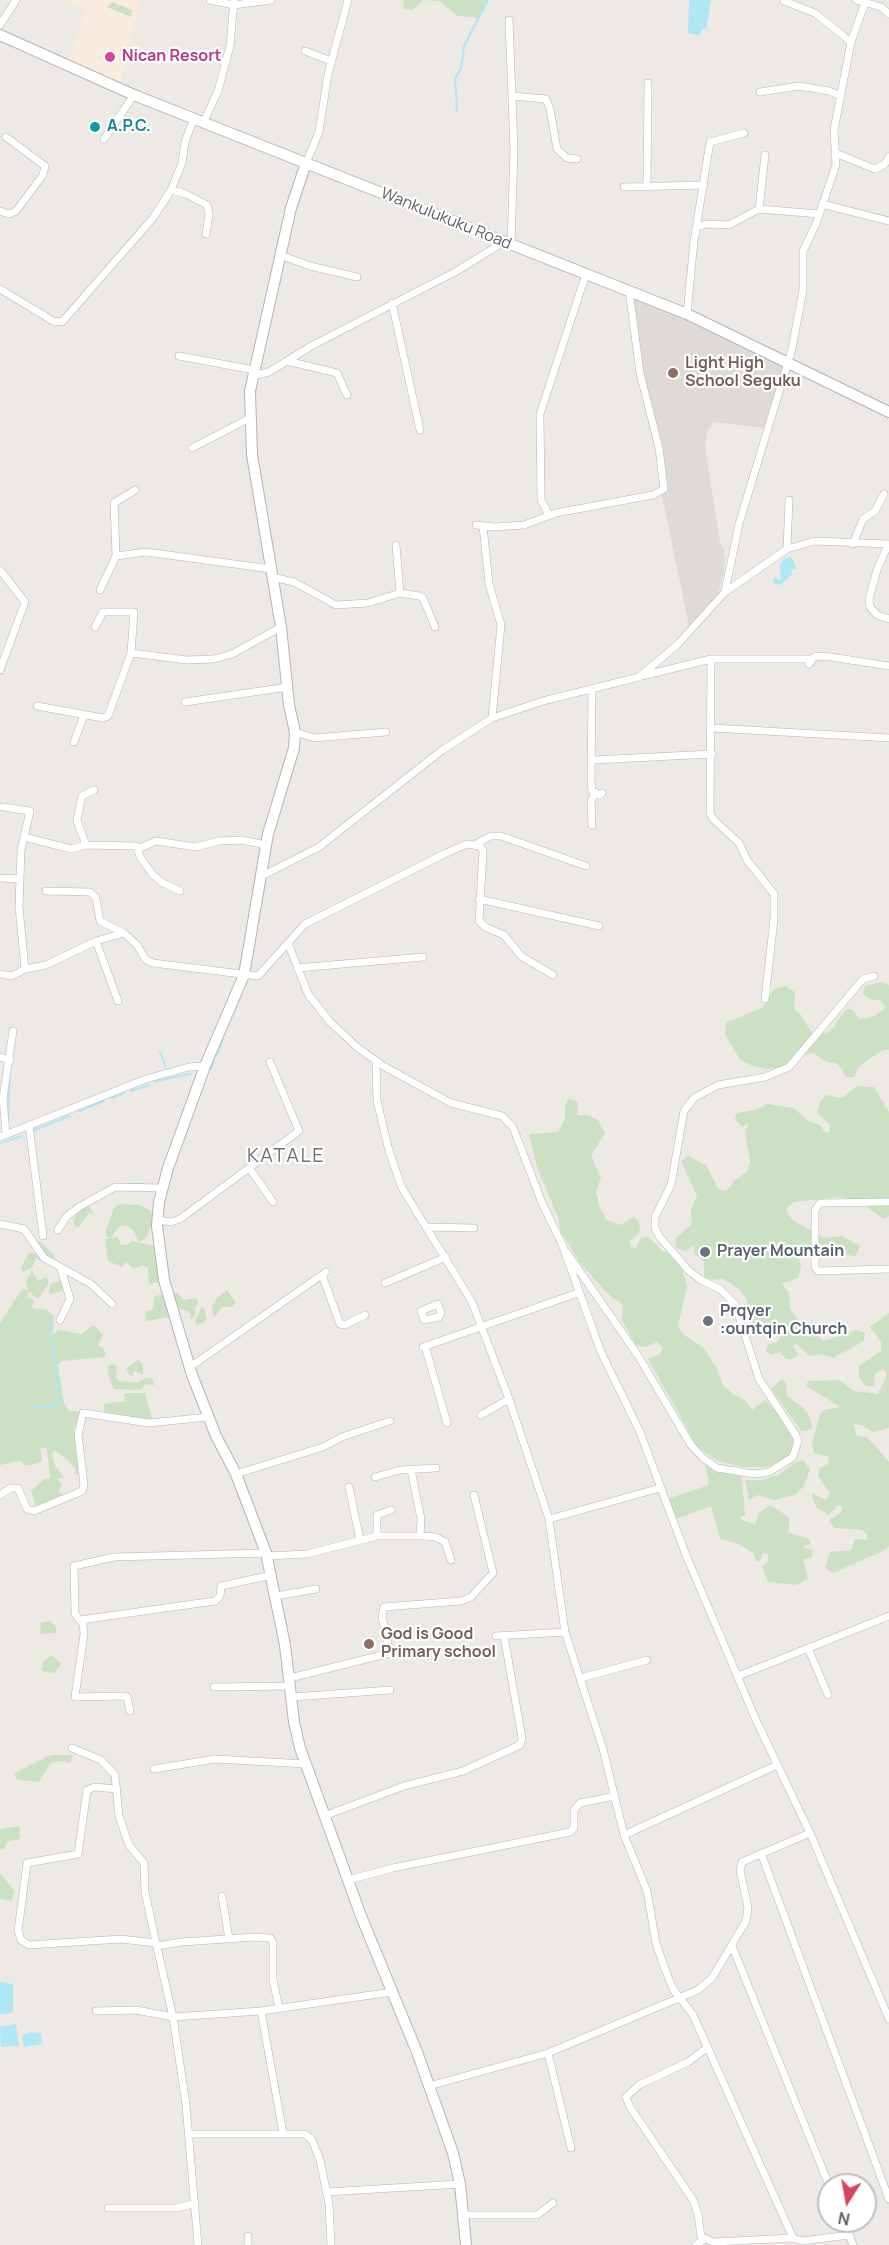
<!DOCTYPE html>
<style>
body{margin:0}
#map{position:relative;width:889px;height:2245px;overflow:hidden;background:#ede9e4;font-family:Manrope,sans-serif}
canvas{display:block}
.north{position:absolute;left:817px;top:2173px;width:60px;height:60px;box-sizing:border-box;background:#fff;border:2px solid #bec0c1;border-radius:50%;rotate:191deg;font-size:16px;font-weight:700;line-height:24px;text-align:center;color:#5c6163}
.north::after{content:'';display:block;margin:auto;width:21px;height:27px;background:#d3455f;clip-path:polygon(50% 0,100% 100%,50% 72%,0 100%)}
</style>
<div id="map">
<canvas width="889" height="2245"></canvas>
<div class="north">N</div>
</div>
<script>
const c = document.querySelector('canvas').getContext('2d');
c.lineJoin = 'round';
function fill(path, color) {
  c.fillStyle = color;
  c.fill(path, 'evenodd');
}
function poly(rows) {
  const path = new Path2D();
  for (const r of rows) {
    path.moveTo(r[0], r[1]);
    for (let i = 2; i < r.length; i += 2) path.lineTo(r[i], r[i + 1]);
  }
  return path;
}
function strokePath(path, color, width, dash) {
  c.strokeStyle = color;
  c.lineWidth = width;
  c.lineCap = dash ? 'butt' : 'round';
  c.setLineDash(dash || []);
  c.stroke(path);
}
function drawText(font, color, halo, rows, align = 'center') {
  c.font = font + ' Manrope,sans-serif';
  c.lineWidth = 4.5;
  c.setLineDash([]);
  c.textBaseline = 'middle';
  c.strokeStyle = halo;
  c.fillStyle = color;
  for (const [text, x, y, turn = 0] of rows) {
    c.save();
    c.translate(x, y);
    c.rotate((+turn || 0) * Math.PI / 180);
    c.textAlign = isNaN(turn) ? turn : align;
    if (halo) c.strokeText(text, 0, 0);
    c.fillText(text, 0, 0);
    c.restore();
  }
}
fill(poly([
 [65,0,140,0,120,85,69,62,87,10]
]), '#f9ebdd');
fill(poly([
 [635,299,691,320,783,365,764,428,714,422,708,430,705,446,720,542,724,550,725,568,717,598,689,626,662,495,669,488,642,374,631,300]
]), '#dfdad6');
fill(poly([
 [403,0,488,0,480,18,458,16,439,1,424,0,412,10,404,9],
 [112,2,132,10,131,17,107,7],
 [882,982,889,985,889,1050,883,1050,859,1066,854,1077,846,1077,838,1064,827,1062,813,1053,793,1058,783,1067,768,1069,753,1066,740,1060,725,1034,726,1023,763,1007,774,989,786,986,795,992,794,1009,801,1015,813,1035,826,1033,833,1028,846,1009,852,1009,860,1019,875,1016,885,1008,882,1001,870,999,863,994,865,986],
 [857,1086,874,1087,889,1112,889,1216,884,1219,859,1202,839,1197,794,1202,786,1209,791,1219,824,1238,842,1236,860,1246,855,1257,837,1251,829,1257,798,1255,801,1266,798,1278,781,1284,789,1292,790,1309,807,1331,819,1335,823,1341,856,1330,865,1333,864,1341,833,1358,821,1354,810,1356,796,1344,793,1346,799,1355,792,1359,786,1359,780,1352,771,1355,766,1351,768,1344,778,1342,780,1337,775,1336,762,1321,752,1323,748,1318,747,1300,739,1289,723,1279,712,1280,704,1277,704,1262,695,1254,694,1245,686,1251,676,1248,676,1238,692,1224,691,1209,697,1196,681,1161,688,1156,706,1165,719,1190,726,1191,736,1179,747,1172,750,1162,745,1132,749,1123,742,1127,735,1119,737,1113,755,1110,767,1104,793,1108,809,1121,820,1125,825,1132,829,1133,830,1125,817,1113,820,1102,826,1095,842,1098],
 [568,1098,578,1102,577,1115,588,1115,598,1120,605,1133,591,1156,601,1178,596,1191,600,1208,607,1220,620,1225,634,1217,639,1222,640,1232,630,1241,631,1247,636,1248,641,1238,649,1237,664,1252,677,1252,687,1286,678,1326,684,1335,704,1348,717,1369,723,1385,734,1395,745,1400,752,1410,765,1400,778,1413,794,1440,790,1456,780,1462,766,1467,743,1467,717,1461,697,1446,648,1359,660,1354,663,1348,657,1342,646,1347,636,1346,622,1320,623,1305,608,1294,580,1263,560,1230,558,1217,537,1167,529,1134,558,1132,565,1119,565,1107],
 [121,1204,140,1205,150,1210,153,1218,150,1229,146,1238,139,1242,134,1231,126,1225,119,1227,111,1238,118,1237,121,1245,127,1245,132,1241,155,1246,155,1254,160,1261,161,1282,149,1284,148,1268,142,1265,134,1269,125,1262,122,1267,108,1261,105,1239,110,1238,106,1236,106,1230,114,1208],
 [89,1206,95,1216,89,1213,79,1227,75,1226,73,1220,76,1215,83,1207],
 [40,1241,54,1255,57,1262,53,1264,45,1263,36,1258,32,1268,23,1272,21,1267,29,1253,35,1253,36,1243],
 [32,1270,38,1281,46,1277,49,1282,40,1297,36,1298,29,1291,27,1296,34,1300,32,1308,47,1310,54,1316,53,1334,59,1330,81,1334,94,1325,103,1335,98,1345,104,1349,106,1355,104,1354,106,1357,61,1361,58,1365,64,1403,68,1410,80,1412,74,1429,80,1474,75,1475,75,1469,69,1461,54,1450,52,1455,55,1466,64,1477,57,1479,62,1484,59,1491,63,1497,37,1509,31,1491,43,1480,50,1478,47,1448,40,1448,42,1460,38,1463,26,1466,20,1461,0,1465,0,1323,22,1289,28,1290,26,1281],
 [59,1281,64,1283,64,1288,60,1292,49,1294,50,1284],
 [227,1290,236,1302,232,1307,222,1307,216,1316,213,1315,212,1307,216,1299],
 [176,1292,184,1300,197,1298,198,1303,195,1308,195,1316,190,1319,191,1313,178,1308,174,1296],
 [159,1295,164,1295,171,1313,169,1317,146,1321,145,1312,153,1309,154,1297],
 [204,1307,207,1320,197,1325,195,1321,201,1308],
 [889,1313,889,1428,873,1432,862,1425,854,1424,856,1435,868,1438,889,1462,889,1546,887,1549,833,1573,825,1568,830,1552,851,1550,855,1539,867,1540,867,1535,862,1530,834,1528,829,1520,840,1513,843,1507,838,1505,829,1515,817,1508,812,1498,812,1493,826,1500,830,1493,818,1476,820,1468,828,1464,829,1457,814,1453,812,1443,819,1417,823,1410,841,1407,806,1386,808,1381,839,1380,854,1391,878,1394,887,1375,883,1369,875,1374,874,1386,866,1386,859,1377,859,1366,881,1351,881,1342,870,1327],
 [138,1360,143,1364,143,1374,134,1371,132,1376,129,1375,126,1368],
 [112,1364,117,1366,116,1377,119,1381,136,1383,145,1378,152,1378,155,1385,145,1384,141,1390,114,1389,108,1375,108,1367],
 [782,1379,786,1382,787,1396,805,1409,811,1420,812,1428,807,1431,801,1431,771,1389],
 [124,1393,145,1393,153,1421,105,1416,104,1404,125,1401],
 [803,1460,810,1469,804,1486,795,1495,774,1500,758,1495,749,1500,745,1480,762,1480,780,1474,796,1462],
 [705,1462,714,1470,742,1477,745,1516,739,1517,744,1521,755,1524,759,1513,770,1505,789,1517,789,1533,808,1538,811,1544,802,1547,813,1551,811,1558,803,1559,808,1579,796,1585,768,1582,762,1567,768,1561,768,1554,763,1553,760,1561,757,1562,753,1553,739,1544,720,1539,711,1506,674,1520,667,1499,709,1485],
 [49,1621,56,1626,56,1633,41,1634,40,1623],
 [52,1655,61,1664,55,1673,42,1671,43,1661],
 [51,1755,72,1755,71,1763,59,1761,50,1764,39,1782,17,1780,14,1773],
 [19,1826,20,1839,8,1841,4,1849,0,1849,0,1829],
 [0,1873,14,1891,12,1901,0,1899]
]), '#cce1c4');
fill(poly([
 [689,0,711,0,706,29,702,29,699,35,688,33],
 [791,557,797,569,791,570,792,574,781,585,773,583,774,577,781,581,780,565,785,558],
 [0,1982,13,1984,13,2013,0,2014],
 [16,2024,19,2046,1,2047,0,2027],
 [31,2032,41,2033,42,2044,24,2047,22,2036]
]), '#ade8f4');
strokePath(poly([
 [0,41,20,49],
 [457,112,455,78,461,69,464,46,488,0],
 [160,1052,167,1070],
 [217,1055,223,1038],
 [211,1069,214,1061],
 [156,1081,190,1074],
 [131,1091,149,1085],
 [111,1098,124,1093],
 [80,1111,104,1101],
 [8,1116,10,1073],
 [32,1131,70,1116],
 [0,1143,22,1136],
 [124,1184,143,1184],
 [31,1407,54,1407,60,1402,50,1319]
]), '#ade8f4', 2);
const street = poly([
 [210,0,234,5,271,0],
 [856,0,881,7,889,14],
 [784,1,815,13,851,42],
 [509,20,514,150,511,245],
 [0,25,16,0],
 [305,51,331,61],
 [760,92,799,86,829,91,841,96],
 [512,96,546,99,550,109,557,149,567,158,577,159],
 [204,121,218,91,230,46,234,0],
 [104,139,134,95],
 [835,153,875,169,885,164,889,157],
 [306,163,319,132,328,74,348,0],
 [647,186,648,83],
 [624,187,704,185],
 [171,190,182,163,185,142,194,118],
 [822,204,889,221],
 [759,209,765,155],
 [0,211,9,214,16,211,43,175,45,166,6,137],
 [697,227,706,224,729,225,759,209,819,214],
 [280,255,310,266,357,277],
 [0,289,53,321,62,322,153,218,171,190,186,194,207,205,209,214,206,234],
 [392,303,420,430],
 [687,314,694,241,710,142,744,133],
 [179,356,254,370],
 [287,361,337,373,347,395],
 [252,376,269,372,313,345,455,272,504,242],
 [192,448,250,418],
 [549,515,541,500,540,414,586,274],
 [476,525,495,527,524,525,556,513,653,495,664,489,659,448,640,373,629,290],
 [483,526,489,584,501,625,492,718],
 [853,544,863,519,875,511,884,494],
 [396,545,400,593],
 [888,545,877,570,869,599,870,607,877,615,889,619],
 [787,549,789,500],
 [116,556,114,503,135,490],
 [0,570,25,602,0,670],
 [272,577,294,582,336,605,368,603,400,593,419,596,423,598,435,627],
 [100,590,116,556,146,552,271,569],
 [725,591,739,524,792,349,803,290,803,251,816,224,836,165,834,130,851,42,866,0],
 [131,653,187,660,214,659,232,654,281,627],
 [711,659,811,659],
 [809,664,815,656,831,657,889,666],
 [642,676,711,659,710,813,713,819,739,843,747,860,774,894,774,919,765,999],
 [592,689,591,782,592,791,599,795,602,793],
 [185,702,288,687],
 [37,706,103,718,108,716,131,653,134,612,103,612,95,627],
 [712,728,889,738],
 [295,732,314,738,386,732],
 [74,742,84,715],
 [593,760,712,754],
 [3,807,30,811,21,850,20,879],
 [592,825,591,802,595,792],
 [24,837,71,849,86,845,137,846,138,849,156,841,196,847,219,841,242,840,266,845],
 [86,845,77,820,82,796,94,790],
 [474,845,491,836,501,836,586,866],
 [137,846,140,857,153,875,163,883,180,891],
 [260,877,319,847,441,751,492,718,543,701,639,677,677,645,725,592,787,549,815,541,889,544],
 [0,878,20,879,19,907,25,969],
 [46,891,90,892,96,898,100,921,124,933],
 [479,899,599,926],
 [96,941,118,1001],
 [288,943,308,994,330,1022,358,1048,385,1067,451,1103,502,1116,513,1127,542,1203,562,1244,601,1352,640,1432,686,1555,756,1720,810,1833,889,2019],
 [297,968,423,957],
 [0,974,12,976,25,969,46,965,96,941,124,933,137,945,146,960,153,963,258,976,305,924,444,854,467,844,480,846,483,851,479,921,485,927,504,935,521,956,553,975],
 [0,1057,10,1060],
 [376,1062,377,1101,389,1151,402,1188,472,1302,509,1399,549,1519,565,1632,603,1749,624,1835,647,1891,656,1943,665,1969,673,1989,693,2015,793,2238],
 [29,1125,43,1236],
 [6,1134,3,1098,13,1031],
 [0,1137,146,1079,189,1067,205,1066],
 [250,1169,273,1202],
 [889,1202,820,1203,815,1210,815,1267,818,1271,889,1269],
 [158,1220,171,1222,180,1219,299,1131,270,1062],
 [0,1224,24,1229,44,1258,91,1284,112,1304],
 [427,1227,474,1228],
 [58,1230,67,1216,79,1207,115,1187,162,1188],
 [567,1253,637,1354,691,1445,703,1458,717,1468,754,1474,769,1472,793,1457,798,1441,795,1434,759,1379,735,1304,720,1289,701,1280,688,1270,659,1236,655,1228,655,1217,671,1185,684,1111,694,1098,718,1085,765,1077,789,1067,863,979,874,976],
 [322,1275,340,1324,345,1325,365,1315],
 [385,1283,446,1257],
 [438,1304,441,1313,439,1317,424,1320,421,1311,438,1304],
 [60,1320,70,1299,61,1269],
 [425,1346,447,1423],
 [423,1347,578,1293],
 [190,1367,326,1272],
 [481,1415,509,1399],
 [411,1470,421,1519,420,1536],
 [236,1474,323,1447,342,1437,390,1421],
 [375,1477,400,1470,436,1468],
 [349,1487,360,1540],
 [0,1495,11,1488,18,1488,27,1509,34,1511,82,1491,84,1485,78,1435,83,1413,149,1423,208,1417],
 [549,1519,660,1488],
 [377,1536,377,1515,391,1510],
 [267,1556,307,1554,377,1536,423,1536,436,1537,445,1542,451,1560],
 [276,1596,316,1589],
 [80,1620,215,1601,220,1596,221,1586,272,1575],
 [496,1636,565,1632],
 [808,1648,828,1695],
 [738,1676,889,1616],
 [290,1678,390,1653,382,1617,384,1607,461,1601,471,1597,493,1573,474,1495],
 [581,1678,647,1660],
 [214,1687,291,1686],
 [292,1697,390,1690],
 [130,1711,127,1697,123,1696,75,1697,84,1634,83,1624,75,1614,74,1566,114,1557,266,1553],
 [72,1748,101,1760,115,1775,119,1816,129,1845,144,1863,145,1892,156,1943],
 [154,1769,215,1759,306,1764],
 [117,1789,95,1787,87,1790,78,1854,27,1863,18,1931,21,1940,29,1945,121,1939,156,1943,173,2017,186,2105,198,2245],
 [324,1816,404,1786,463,1771,520,1745,522,1738,504,1636],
 [624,1835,777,1765],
 [761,1853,889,2199],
 [348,1880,393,1868,570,1832,574,1828,574,1810,580,1803,615,1796],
 [222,1896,229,1939],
 [157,1946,182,1942,255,1937,270,1938,273,1942,273,1980,279,2008],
 [732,1946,829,2185],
 [96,2011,136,2010,173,2017,261,2011,392,1992],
 [261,2011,283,2133],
 [708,2047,688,2062,639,2085,626,2097,630,2107,693,2200,698,2214,701,2237,714,2242,793,2238,802,2241,849,2235],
 [548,2053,571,2148],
 [429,2086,548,2053,698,1990,712,1978,746,1921,748,1908,740,1870,742,1862,810,1833],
 [188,2134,305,2134,312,2140,320,2160,329,2204,331,2245],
 [326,2192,460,2184],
 [108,2208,177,2208,192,2204],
 [463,2215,537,2215,553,2203],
 [844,2221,853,2245],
 [248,2236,248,2245],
 [696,2245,705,2239]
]);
const secondary = poly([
 [0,35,134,95,687,314,889,412],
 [306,163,291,208,250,391,252,455,281,627,289,705,295,732,294,748,268,834,244,975,205,1066,168,1168,159,1202,157,1226,164,1280,192,1375,216,1436,236,1474,266,1553,285,1645,294,1722,300,1748,361,1916,417,2052,453,2153,460,2184,466,2245]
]);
strokePath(street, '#b2b6b8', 8);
strokePath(secondary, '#b1b5b7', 12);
strokePath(street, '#fff', 7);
strokePath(secondary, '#fff', 10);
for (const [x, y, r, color] of [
 [110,57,6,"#d1479c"],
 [95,127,6,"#0f9aa8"],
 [673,373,6,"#8d6e63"],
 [705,1252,6,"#6b7280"],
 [708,1321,6,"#6b7280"],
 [369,1644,6,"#8d6e63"]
]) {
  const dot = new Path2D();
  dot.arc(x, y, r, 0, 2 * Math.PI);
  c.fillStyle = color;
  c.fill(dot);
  strokePath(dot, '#fff', 2);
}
drawText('bold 16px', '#b23c85', '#fff', [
 ["Nican Resort",122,57]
], 'left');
drawText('bold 16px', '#0d838f', '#fff', [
 ["A.P.C.",107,127]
], 'left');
drawText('16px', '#5c6163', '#fff', [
 ["Wankulukuku Road",446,219,22]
]);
drawText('bold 16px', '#785e54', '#fff', [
 ["Light High",685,364],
 ["School Seguku",685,382],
 ["God is Good",381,1635],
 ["Primary school",381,1653]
], 'left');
drawText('bold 16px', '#5b616d', '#fff', [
 ["Prayer Mountain",717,1252],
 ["Prqyer",720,1312],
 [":ountqin Church",720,1330]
], 'left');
c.letterSpacing = '1.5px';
drawText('20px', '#6d7375', '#fff', [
 ["KATALE",286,1156]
]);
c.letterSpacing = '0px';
</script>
